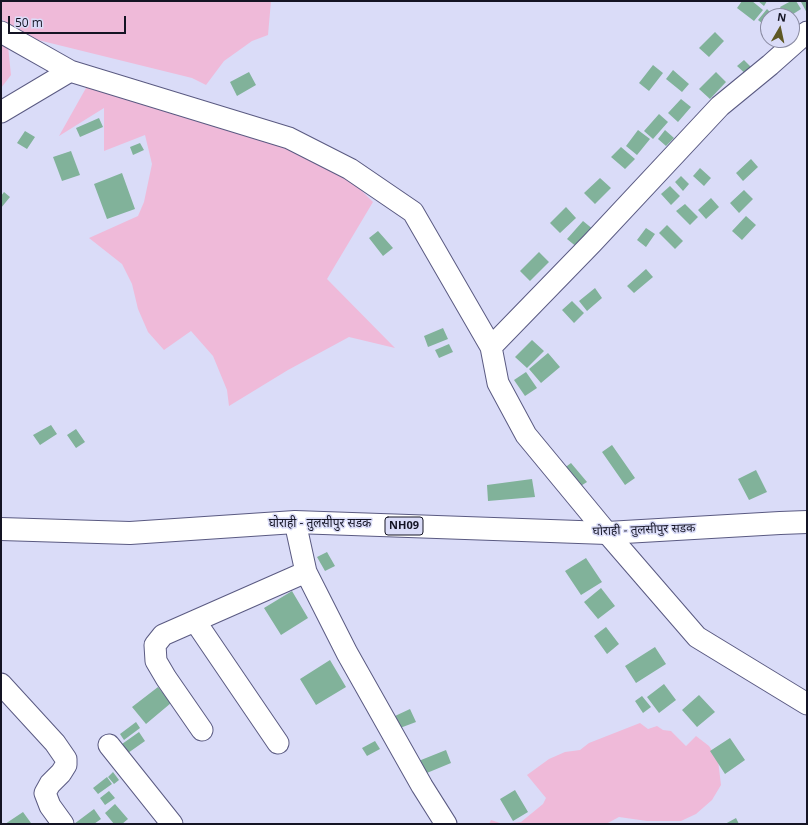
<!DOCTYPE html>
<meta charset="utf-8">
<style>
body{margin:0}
#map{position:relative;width:808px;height:825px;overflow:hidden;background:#dadcf8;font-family:"Open Sans",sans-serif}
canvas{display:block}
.frame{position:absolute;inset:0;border:2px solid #141424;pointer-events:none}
.north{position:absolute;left:760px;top:8px;width:40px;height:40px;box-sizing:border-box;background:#dadcf8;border:1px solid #8b8ca3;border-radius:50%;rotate:9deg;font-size:11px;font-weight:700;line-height:16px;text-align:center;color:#141424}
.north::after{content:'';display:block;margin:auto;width:14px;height:18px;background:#5e5824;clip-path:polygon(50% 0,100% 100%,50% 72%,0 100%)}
.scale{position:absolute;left:8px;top:16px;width:118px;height:18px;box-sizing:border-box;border:2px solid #141424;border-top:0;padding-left:5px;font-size:12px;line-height:14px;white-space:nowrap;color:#141424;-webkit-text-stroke:3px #dadcf8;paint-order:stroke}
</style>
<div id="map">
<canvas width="808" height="825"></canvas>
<div class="frame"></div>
<div class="north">N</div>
<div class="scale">50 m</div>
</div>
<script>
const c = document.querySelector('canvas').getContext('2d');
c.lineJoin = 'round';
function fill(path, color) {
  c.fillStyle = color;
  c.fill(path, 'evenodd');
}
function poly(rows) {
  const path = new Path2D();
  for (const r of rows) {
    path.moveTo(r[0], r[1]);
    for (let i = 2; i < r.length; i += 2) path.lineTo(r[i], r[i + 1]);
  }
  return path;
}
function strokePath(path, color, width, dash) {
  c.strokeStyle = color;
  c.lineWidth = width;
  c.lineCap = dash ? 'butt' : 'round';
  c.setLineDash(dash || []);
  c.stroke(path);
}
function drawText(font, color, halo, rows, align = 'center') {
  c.font = font + ' "Open Sans","Noto Sans Devanagari",sans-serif';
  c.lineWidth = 3;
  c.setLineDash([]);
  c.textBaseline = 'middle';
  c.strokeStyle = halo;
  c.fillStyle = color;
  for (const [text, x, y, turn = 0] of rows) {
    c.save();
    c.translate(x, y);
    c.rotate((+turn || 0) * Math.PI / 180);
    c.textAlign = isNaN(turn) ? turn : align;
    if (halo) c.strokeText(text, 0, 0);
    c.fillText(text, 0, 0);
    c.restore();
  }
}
fill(poly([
 [1,1,271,1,268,35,252,41,224,61,206,85,192,78,38,40,1,19],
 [1,41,8,46,11,75,1,88],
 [95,72,211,114,328,167,354,183,373,202,327,279,395,348,349,337,288,370,229,406,227,390,213,356,191,331,164,350,148,332,138,309,132,284,122,264,89,238,138,216,144,202,152,164,145,135,104,151,104,108,59,136],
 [640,723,648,729,657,726,663,730,671,731,686,746,696,736,709,746,718,760,721,785,712,800,696,814,681,821,647,821,619,817,606,824,489,824,491,820,503,824,521,822,543,804,546,798,527,775,549,759,565,752,580,750,589,743]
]), '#efbad9');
fill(poly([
 [742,1,752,1,763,10,754,21,737,8],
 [758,1,767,1,764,6],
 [791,1,796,1,801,9,790,16,785,16,780,7],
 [803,1,807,1,807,13,801,2],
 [767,9,774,16,768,16,768,28,758,20],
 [715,32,724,41,709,57,699,48],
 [744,60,754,70,748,76,737,66],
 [653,65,663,73,649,91,639,83],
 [673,70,689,84,682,92,666,79],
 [249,72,256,85,237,96,230,82],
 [716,72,726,82,710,99,699,89],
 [681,99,691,107,678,122,668,113],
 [659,114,668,122,653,139,644,131],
 [99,118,103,127,80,137,76,128],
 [638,130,650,139,637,155,626,146],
 [665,130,674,138,666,146,658,139],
 [25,131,35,137,27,149,17,143],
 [140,143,144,150,133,155,130,147],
 [621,147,635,159,625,169,611,157],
 [71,151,80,175,62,181,53,157],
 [751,159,758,167,743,181,736,173],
 [700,168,711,178,704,186,693,176],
 [122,173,135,209,107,219,94,184],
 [681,176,689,184,683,191,675,182],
 [600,178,611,188,595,204,584,193],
 [670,186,680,196,671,205,661,194],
 [744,190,753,199,739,213,730,203],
 [4,192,10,197,1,208,1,196],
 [711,198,719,207,706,219,698,210],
 [685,204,698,217,690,225,676,211],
 [566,207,576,218,560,233,550,223],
 [746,216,756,225,742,240,732,231],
 [583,221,594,230,578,248,567,239],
 [667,225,683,241,675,249,659,233],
 [646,228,655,234,646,247,637,240],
 [378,231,393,248,383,256,369,238],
 [539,252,549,262,530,281,520,271],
 [646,269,653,277,634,293,627,286],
 [595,288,602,298,587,311,579,301],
 [572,301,584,313,574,323,562,310],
 [443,328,448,339,428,347,424,336],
 [532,340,544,351,527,368,515,357],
 [449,344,453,352,439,358,435,350],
 [548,353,560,367,541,383,529,369],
 [526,372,537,388,525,396,514,380],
 [51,425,57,434,40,445,33,435],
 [76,429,85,442,76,448,67,435],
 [612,445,635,478,625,485,602,452],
 [571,463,587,482,579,487,563,469],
 [756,470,767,492,749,500,738,479],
 [532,479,535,497,488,501,487,485],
 [327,552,335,566,325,571,317,557],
 [586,558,602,582,581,595,565,571],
 [601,588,615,606,598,619,584,602],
 [292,591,308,618,281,635,264,608],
 [606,627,619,644,607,654,594,636],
 [655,647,666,664,636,683,625,666],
 [330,660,346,687,316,705,300,679],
 [664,684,676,700,659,713,647,697],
 [158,687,171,703,146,724,132,707],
 [699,695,715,712,697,727,682,710],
 [642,696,651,707,643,713,635,701],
 [410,709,416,722,400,728,395,716],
 [136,722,140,728,124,740,120,734],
 [139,732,145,741,128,753,122,744],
 [730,738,745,760,725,774,710,751],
 [375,741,380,749,367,756,362,748],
 [446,750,451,763,422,775,416,762],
 [113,772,119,780,114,784,108,777],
 [107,777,112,784,98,794,93,788],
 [515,790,528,812,513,821,500,799],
 [109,791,115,798,105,805,100,798],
 [115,804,128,819,122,824,114,824,105,813],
 [94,809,101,819,94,824,74,824],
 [23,812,31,823,30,824,5,824],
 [736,818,739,824,725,824]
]), '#81b29a');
const minor = poly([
 [1,32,70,71],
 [1,112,70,71,289,138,350,169,413,212,491,347,498,383,526,435,607,533,697,637,807,704],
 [491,347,592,243,720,106,770,65,807,32],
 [295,522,306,572,347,653,422,786,446,824],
 [195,621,278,743],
 [1,684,55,743,66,759,66,765,61,773,50,784,45,793,50,806,63,824],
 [202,730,166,678,156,661,155,645,163,635,306,572],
 [109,745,172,824]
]);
const major = poly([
 [1,529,130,533,295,522,607,533,780,523,807,522]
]);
strokePath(minor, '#5a5a82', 23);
strokePath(major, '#5a5a82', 24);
strokePath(minor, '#fff', 21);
strokePath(major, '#fff', 22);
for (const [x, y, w] of [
 [404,526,38]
]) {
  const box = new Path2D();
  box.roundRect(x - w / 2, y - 9, w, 18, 3);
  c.fillStyle = '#dadcf8';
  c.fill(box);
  strokePath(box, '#141424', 1);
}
drawText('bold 11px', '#141424', null, [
 ["NH09",404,526]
]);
drawText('12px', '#141424', '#dadcf8', [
 ["घोराही - तुलसीपुर सडक",320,524],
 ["घोराही - तुलसीपुर सडक",644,530,-2]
]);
</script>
